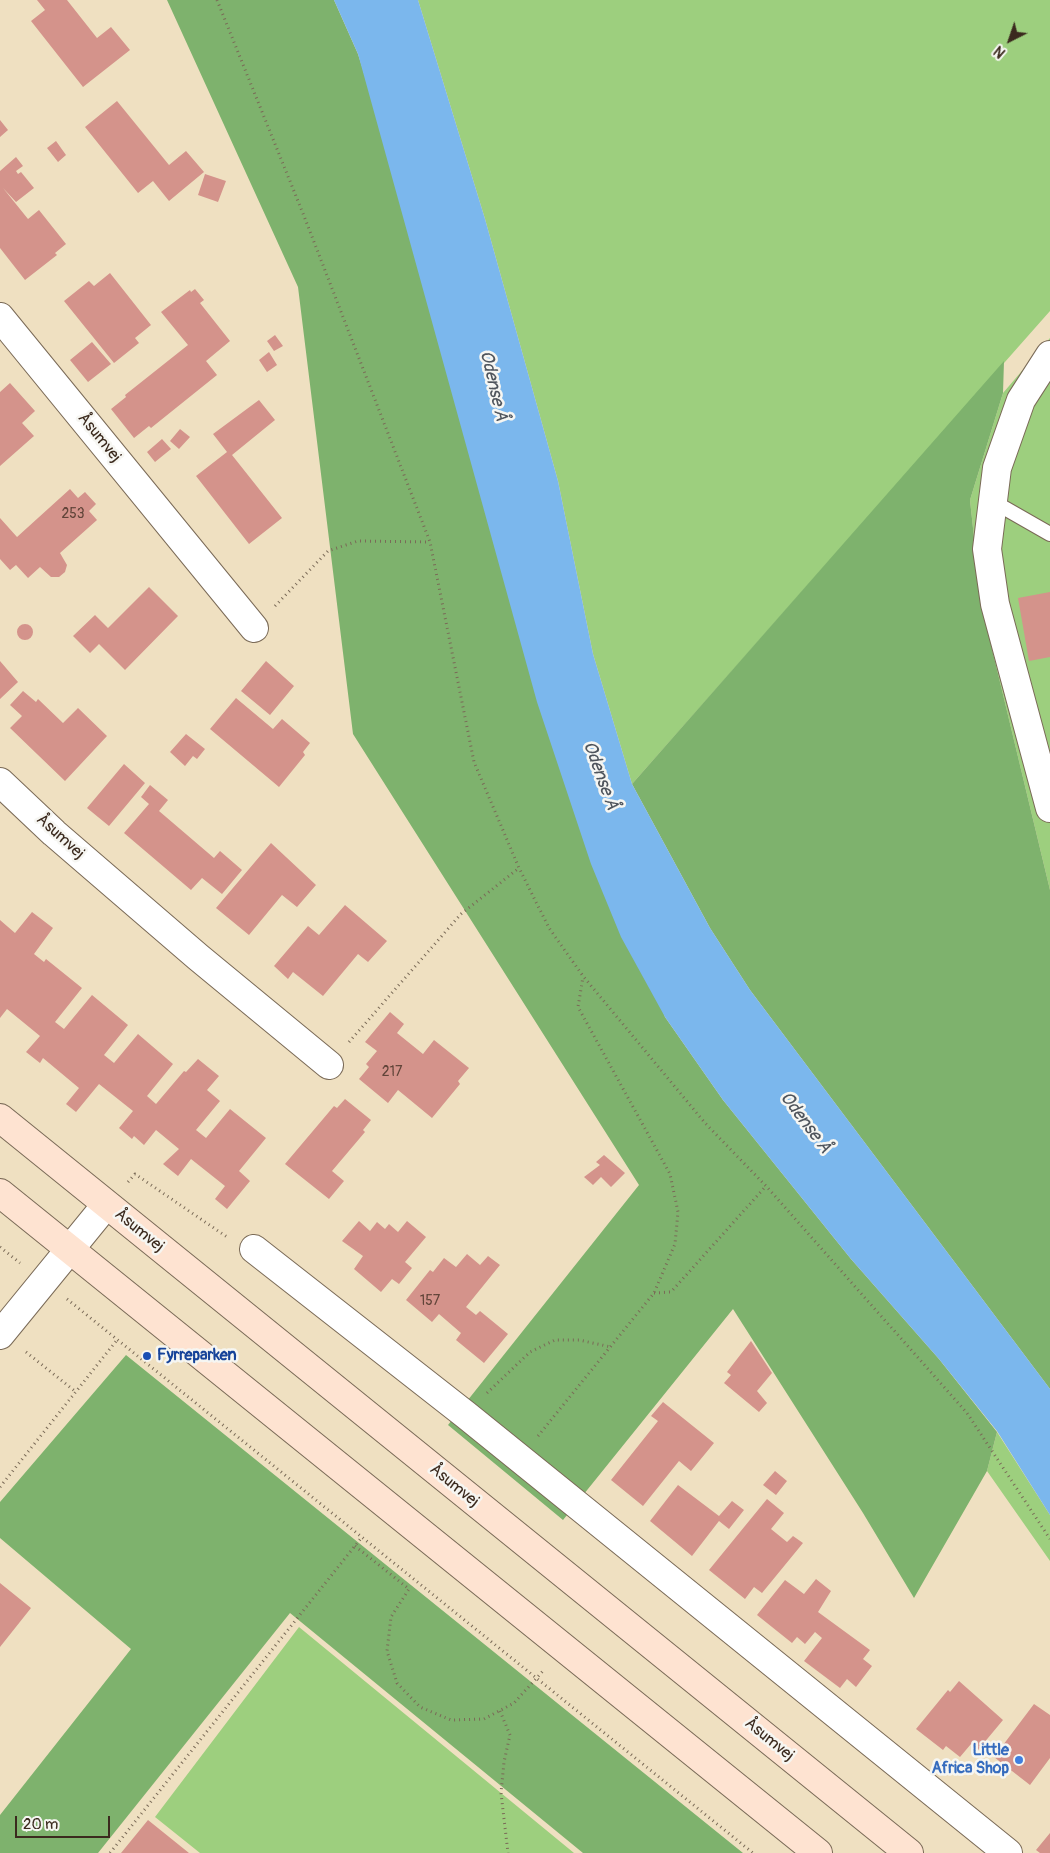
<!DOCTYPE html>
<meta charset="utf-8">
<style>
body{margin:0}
#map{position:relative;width:1050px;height:1853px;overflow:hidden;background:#efe0c1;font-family:Pangolin,sans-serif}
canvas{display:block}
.north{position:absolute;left:985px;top:15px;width:50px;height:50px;-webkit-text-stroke:4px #f6f6f2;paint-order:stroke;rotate:221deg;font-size:14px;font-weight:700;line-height:20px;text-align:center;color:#3b2a1e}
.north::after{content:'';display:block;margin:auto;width:18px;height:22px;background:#3b2a1e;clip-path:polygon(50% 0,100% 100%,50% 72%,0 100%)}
.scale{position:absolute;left:15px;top:1816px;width:95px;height:22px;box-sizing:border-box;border:2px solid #3b2a1e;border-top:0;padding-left:6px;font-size:15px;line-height:18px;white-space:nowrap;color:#3b2a1e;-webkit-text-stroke:4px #f6f6f2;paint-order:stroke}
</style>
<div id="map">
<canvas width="1050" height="1853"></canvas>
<div class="north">N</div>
<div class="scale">20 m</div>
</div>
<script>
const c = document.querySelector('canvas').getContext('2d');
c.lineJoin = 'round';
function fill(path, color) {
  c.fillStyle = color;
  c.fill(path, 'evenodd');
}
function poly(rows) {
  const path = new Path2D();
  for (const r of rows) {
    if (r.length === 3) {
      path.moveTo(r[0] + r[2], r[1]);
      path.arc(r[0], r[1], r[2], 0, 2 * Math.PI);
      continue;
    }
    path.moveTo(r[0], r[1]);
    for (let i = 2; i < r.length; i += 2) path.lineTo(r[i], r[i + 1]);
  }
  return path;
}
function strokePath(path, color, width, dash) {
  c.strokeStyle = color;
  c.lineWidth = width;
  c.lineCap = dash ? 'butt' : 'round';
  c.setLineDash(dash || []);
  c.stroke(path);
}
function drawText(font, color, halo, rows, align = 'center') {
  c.font = font + ' Pangolin,sans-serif';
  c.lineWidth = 5;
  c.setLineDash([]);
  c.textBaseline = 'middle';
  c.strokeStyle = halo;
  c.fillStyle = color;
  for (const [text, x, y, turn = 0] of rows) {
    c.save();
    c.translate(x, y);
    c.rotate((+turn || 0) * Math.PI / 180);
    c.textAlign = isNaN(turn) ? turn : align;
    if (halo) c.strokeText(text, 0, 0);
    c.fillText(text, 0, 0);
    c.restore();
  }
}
fill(poly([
 [418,0,1050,0,1050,311,632,784,593,654,558,481,485,219],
 [1050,338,1050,890,981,603,970,500,1003,393],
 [997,1432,1050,1515,1050,1561,987,1471],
 [299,1627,574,1853,200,1853,155,1817]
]), '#9dcf7e');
fill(poly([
 [167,0,334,0,358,54,665,1017,723,1100,851,1259,939,1359,997,1432,987,1471,914,1598,863,1513,733,1309,563,1520,448,1425,639,1185,353,734,298,287],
 [1004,361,1003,393,970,500,981,603,1050,890,1050,1389,750,990,710,928,632,784],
 [126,1355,743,1853,583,1853,290,1613,98,1853,0,1853,0,1815,131,1649,0,1538,0,1502]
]), '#7eb26d');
fill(poly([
 [334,0,418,0,485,219,558,481,593,654,632,784,710,928,750,990,1050,1389,1050,1515,997,1431,939,1359,851,1259,723,1100,665,1017,621,937,591,864,537,702,358,54]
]), '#7bb7ed');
fill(poly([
 [37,0,67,0,97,38,111,27,130,50,83,87,31,21,45,10],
 [117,101,169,165,186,151,204,172,169,201,153,181,138,193,85,127],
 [0,120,8,130,0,137],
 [56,141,66,155,58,162,47,148],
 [16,157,23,166,16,171,18,174,21,172,34,188,16,202,3,188,28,219,39,210,66,244,55,253,57,255,25,280,0,248,0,171],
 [205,174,226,181,218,202,198,195],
 [110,273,151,325,135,338,139,343,114,363,64,301,89,281,94,286],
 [195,289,204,300,200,303,230,341,206,361,217,375,151,428,149,426,134,438,111,409,126,397,125,395,188,345,161,312,190,290,191,292],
 [275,335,283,346,274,351,267,341],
 [92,342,111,364,88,382,70,360],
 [269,352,277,365,267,372,259,360],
 [10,383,35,411,22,423,34,436,0,466,0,392],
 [259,400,275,420,232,455,282,518,249,544,196,476,227,452,213,434],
 [180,429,190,437,179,449,170,441],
 [162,439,171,449,155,462,147,452],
 [70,489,78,498,85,492,96,504,89,511,97,520,60,553,67,565,65,572,59,577,51,577,40,567,28,578,16,565,10,570,0,559,0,518,17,537],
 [149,587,178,616,125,670,99,644,90,653,73,636,95,615,108,628],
 [1050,592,1050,657,1029,661,1018,598],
 [25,632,8],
 [0,661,18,682,0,699],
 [266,661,294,686,270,715,241,691],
 [23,691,36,702,38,699,63,723,78,708,107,736,65,781,10,728,22,716,10,705],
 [236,698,273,729,282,719,310,743,303,752,305,755,279,787,210,729],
 [186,734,205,749,197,759,193,756,185,766,170,752],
 [124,764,145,783,109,826,87,808],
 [150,785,168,800,159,811,214,858,220,851,242,870,222,894,202,878,191,890,124,833,149,804,141,797],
 [271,843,316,885,297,907,282,895,249,935,216,908],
 [345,905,387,941,368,962,358,954,323,996,293,972,288,979,274,966,308,926,319,935],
 [32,912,53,928,34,954,44,962,46,959,82,988,55,1022,64,1029,92,995,128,1025,104,1055,114,1063,138,1034,173,1064,147,1096,156,1104,184,1071,186,1072,198,1059,219,1076,207,1090,220,1101,196,1130,206,1138,230,1109,266,1138,239,1171,250,1181,227,1209,215,1199,225,1186,191,1159,178,1176,163,1164,179,1149,156,1130,144,1145,134,1136,132,1139,119,1128,133,1111,99,1084,76,1112,66,1104,79,1088,43,1058,40,1063,26,1052,40,1036,7,1009,0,1018,0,920,15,933],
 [390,1012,404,1024,397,1033,423,1054,434,1040,469,1068,458,1081,460,1084,432,1118,398,1090,388,1103,359,1079,369,1067,366,1064,377,1051,365,1042],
 [345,1099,371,1120,363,1130,365,1132,332,1171,344,1181,329,1199,285,1164,334,1106,337,1108],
 [604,1155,625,1173,611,1187,601,1177,593,1185,584,1177,600,1165,596,1162],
 [359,1221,370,1231,377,1222,385,1229,389,1224,398,1232,407,1221,426,1237,405,1262,412,1268,399,1284,392,1279,381,1292,354,1269,363,1256,342,1241],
 [467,1254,480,1265,488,1256,500,1265,466,1307,476,1315,480,1311,508,1334,484,1363,456,1340,461,1333,439,1314,432,1322,406,1300,430,1270,433,1272,444,1258,456,1267],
 [751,1341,772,1373,757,1391,767,1403,759,1412,724,1383,731,1375,727,1372],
 [663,1402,714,1443,691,1471,679,1461,643,1506,611,1480,658,1421,651,1416],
 [775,1471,787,1481,776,1495,763,1485],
 [678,1485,719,1516,732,1501,744,1510,729,1529,719,1521,692,1556,650,1521],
 [767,1499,784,1513,771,1529,787,1542,793,1536,803,1543,762,1593,754,1587,745,1599,709,1570],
 [816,1579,831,1591,818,1612,870,1650,863,1659,872,1666,856,1687,847,1679,840,1688,804,1661,822,1638,815,1632,805,1644,797,1637,792,1643,757,1615,785,1580,804,1594],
 [0,1583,31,1608,0,1647],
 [959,1681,1003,1720,978,1750,971,1744,960,1757,946,1746,943,1750,916,1729,948,1690,950,1692],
 [1034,1704,1050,1715,1050,1758,1030,1785,994,1757],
 [148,1820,189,1853,121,1853],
 [1050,1833,1050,1853,1040,1853,1036,1850]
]), '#d4938b');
const lane = poly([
 [994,502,1050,534]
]);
const street = poly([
 [0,317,254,628],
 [1050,355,1021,400,997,468,987,549,995,604,1050,808],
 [0,782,54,833,198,957,329,1065],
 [254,1249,466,1415,1008,1853],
 [0,1335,106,1205]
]);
const secondary = poly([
 [0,1118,909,1853],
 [0,1193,818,1853]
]);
strokePath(lane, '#7a6a57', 16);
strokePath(street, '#7a6a57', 30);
strokePath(secondary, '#7a6a57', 30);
strokePath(poly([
 [217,0,304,216,430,542,474,762,519,868,549,928,583,976,705,1123,766,1186,967,1413,1050,1539],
 [275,606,328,551,358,541,430,542],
 [349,1042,461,914,519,868],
 [128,1182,135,1174,227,1237],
 [0,1247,20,1263],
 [654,1293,671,1292,766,1186],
 [67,1299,753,1853],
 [26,1352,76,1392],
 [487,1393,530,1352,555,1340,579,1340,611,1347],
 [538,1436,654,1293,675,1244,678,1212,670,1174,578,1007,583,977],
 [0,1487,117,1340],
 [355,1546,409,1589,391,1617,387,1651,397,1683,420,1707,451,1720,484,1719,514,1703,543,1671],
 [500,1711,510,1735,504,1762,501,1793,508,1853],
 [110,1853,362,1537]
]), '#7a6a57', 3, [1, 4]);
strokePath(lane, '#fff', 14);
strokePath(street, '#fff', 28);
strokePath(secondary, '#fee3d1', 28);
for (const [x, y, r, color] of [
 [147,1356,5,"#1a4fb4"],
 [1019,1760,5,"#3f7fe0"]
]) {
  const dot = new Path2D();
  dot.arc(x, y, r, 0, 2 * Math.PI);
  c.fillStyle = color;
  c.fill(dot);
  strokePath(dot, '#f6f6f2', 2);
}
drawText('14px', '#614439', null, [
 ["253",73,514],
 ["217",392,1072],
 ["157",430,1301]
]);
drawText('16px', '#3b2a1e', '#f6f6f2', [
 ["Åsumvej",99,438,51],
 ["Åsumvej",60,837,42],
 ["Åsumvej",139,1231,39],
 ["Åsumvej",454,1486,39],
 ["Åsumvej",769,1740,39]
]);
drawText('bold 16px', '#164399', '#f6f6f2', [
 ["Fyrreparken",157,1356]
], 'left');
drawText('bold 16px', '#366cbe', '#f6f6f2', [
 ["Little",1009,1751],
 ["Africa Shop",1009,1769]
], 'right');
drawText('italic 18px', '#4e545c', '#f6f6f2', [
 ["Odense Å",493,386,77],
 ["Odense Å",600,776,70],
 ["Odense Å",805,1123,53]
]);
</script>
